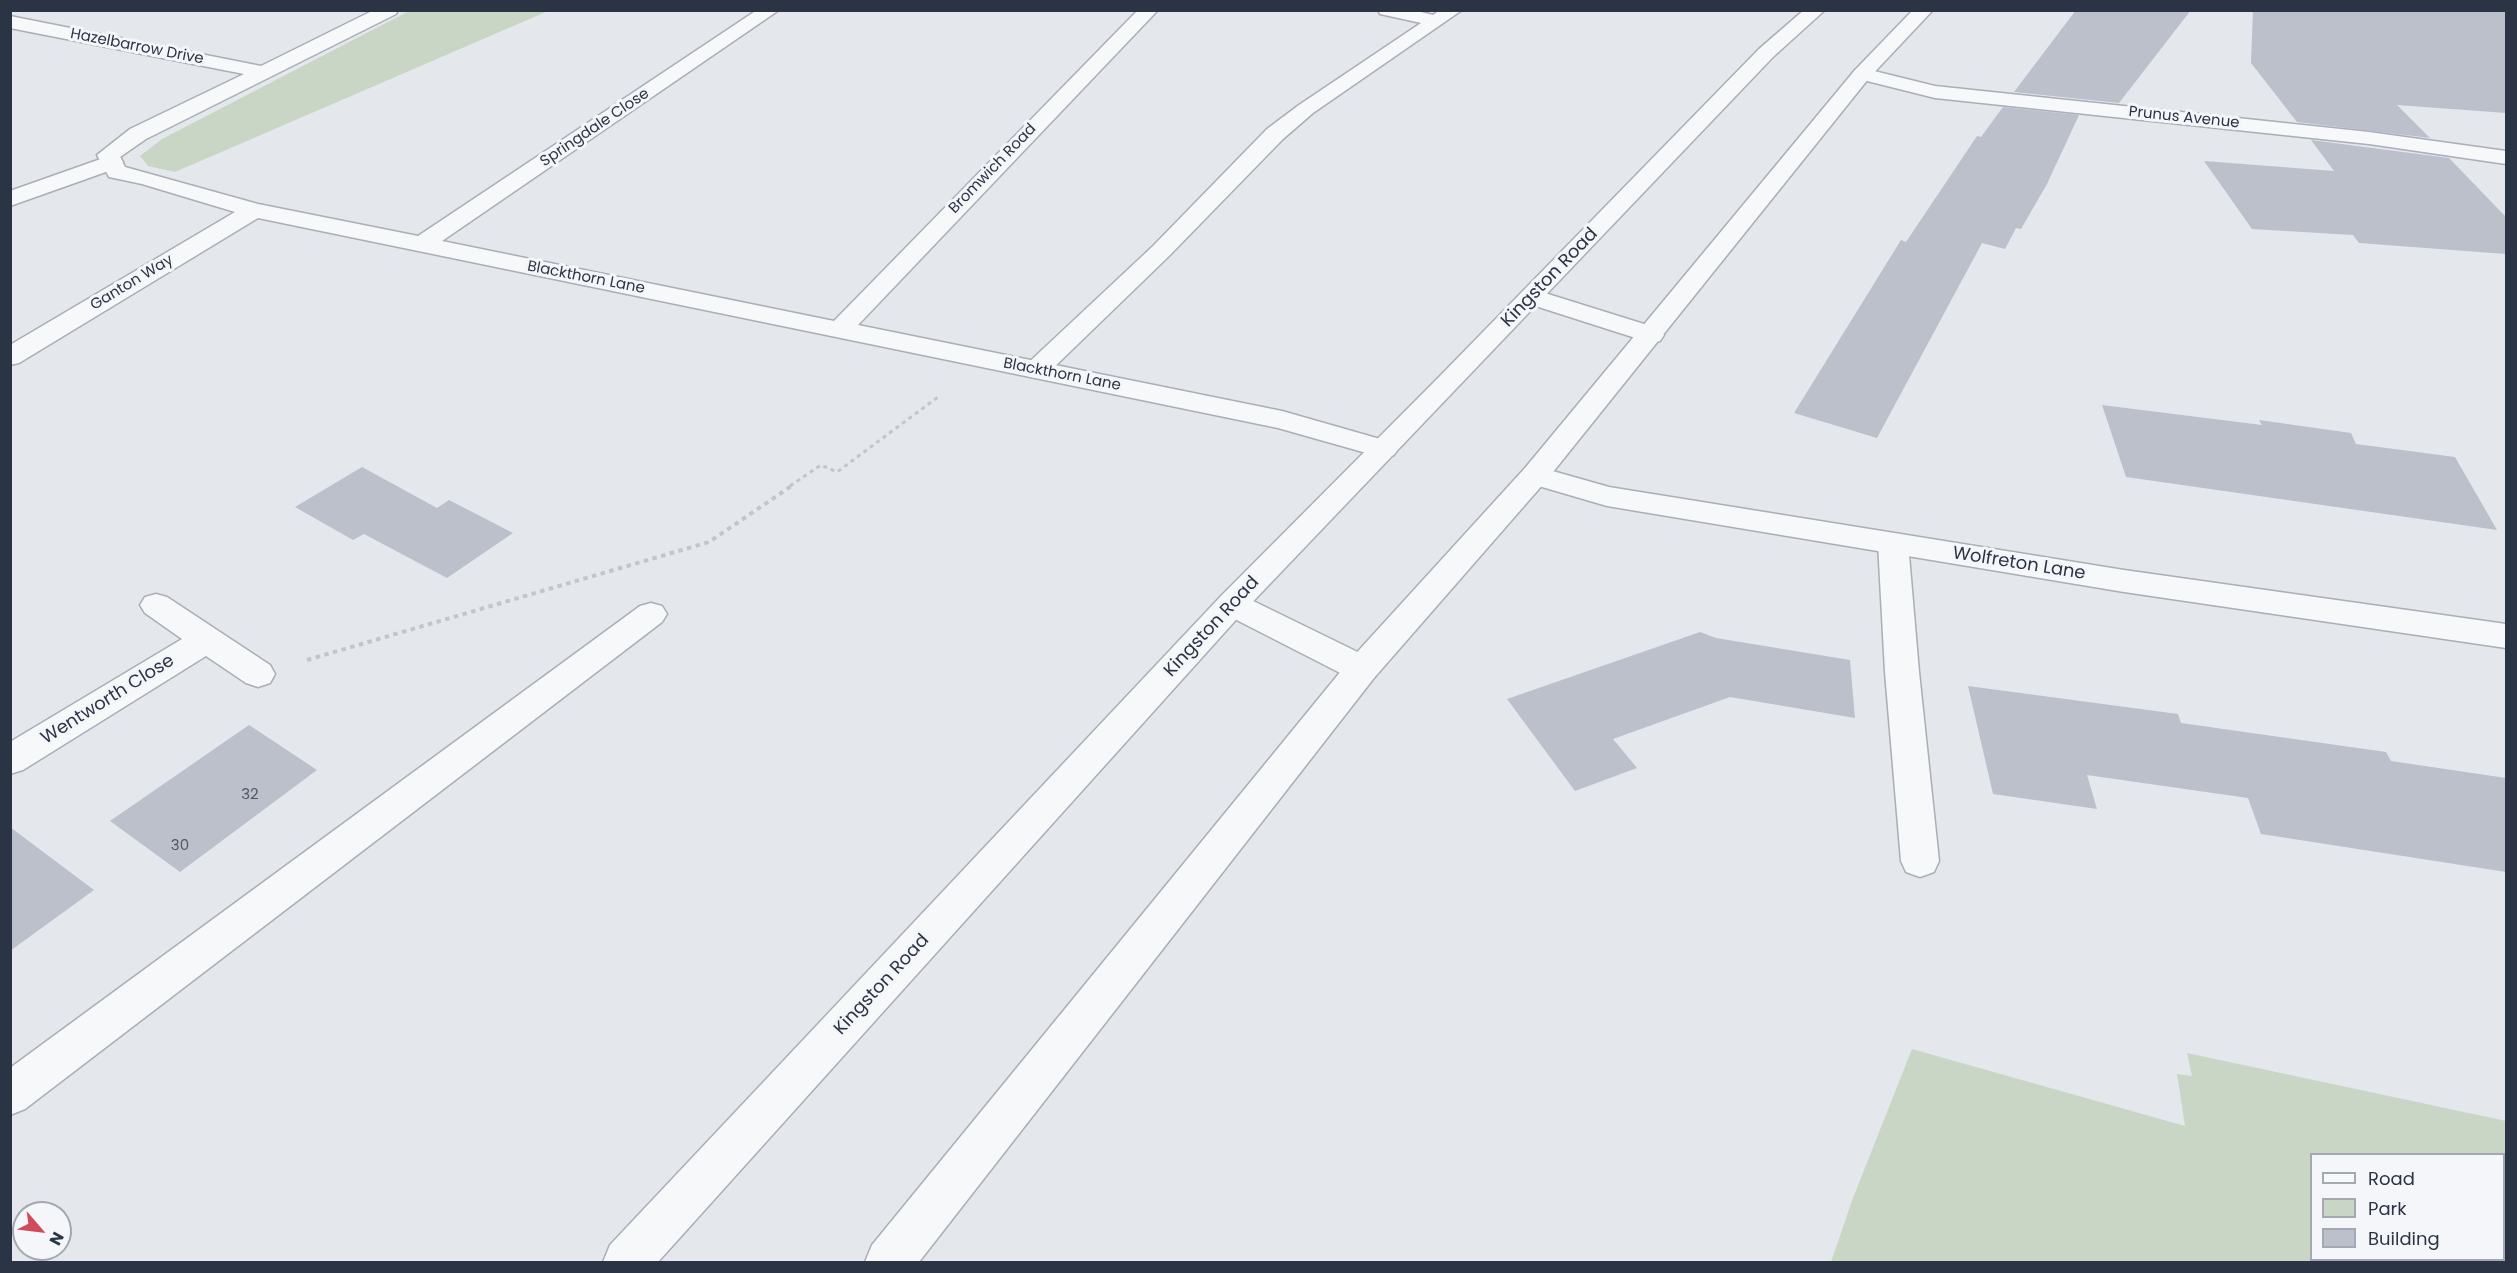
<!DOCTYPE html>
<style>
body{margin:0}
#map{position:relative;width:2517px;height:1273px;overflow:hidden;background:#e4e7ec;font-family:Poppins,sans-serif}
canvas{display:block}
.frame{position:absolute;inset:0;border:12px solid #2b3445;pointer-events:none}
.legend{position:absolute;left:2310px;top:1153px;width:195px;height:108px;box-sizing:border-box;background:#f4f6f9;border:2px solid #a4a8b1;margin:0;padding:8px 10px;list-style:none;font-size:18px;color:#2b3445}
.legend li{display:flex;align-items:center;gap:12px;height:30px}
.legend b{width:30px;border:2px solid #a4a8b1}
.north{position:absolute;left:12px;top:1201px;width:60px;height:60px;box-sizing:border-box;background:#f4f6f9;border:2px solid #a4a8b1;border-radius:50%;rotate:118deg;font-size:16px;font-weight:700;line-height:24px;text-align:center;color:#2b3445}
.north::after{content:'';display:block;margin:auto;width:21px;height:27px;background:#d1495b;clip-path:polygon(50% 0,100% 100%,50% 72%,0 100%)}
</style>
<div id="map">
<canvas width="2517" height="1273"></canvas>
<div class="frame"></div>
<ul class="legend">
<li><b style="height:8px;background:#f7f8fa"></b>Road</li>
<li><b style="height:16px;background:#c9d6c5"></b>Park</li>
<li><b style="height:16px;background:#bbc0ca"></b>Building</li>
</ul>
<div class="north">N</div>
</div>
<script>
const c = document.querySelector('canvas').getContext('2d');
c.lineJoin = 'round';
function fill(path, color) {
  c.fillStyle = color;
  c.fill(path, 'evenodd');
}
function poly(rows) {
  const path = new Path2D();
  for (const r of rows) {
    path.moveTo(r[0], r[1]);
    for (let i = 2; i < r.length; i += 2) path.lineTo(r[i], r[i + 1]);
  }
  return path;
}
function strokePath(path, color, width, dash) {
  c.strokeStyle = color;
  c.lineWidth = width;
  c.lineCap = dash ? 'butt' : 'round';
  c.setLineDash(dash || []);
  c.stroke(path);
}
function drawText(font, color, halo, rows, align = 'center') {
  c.font = font + ' Poppins,sans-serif';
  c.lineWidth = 6;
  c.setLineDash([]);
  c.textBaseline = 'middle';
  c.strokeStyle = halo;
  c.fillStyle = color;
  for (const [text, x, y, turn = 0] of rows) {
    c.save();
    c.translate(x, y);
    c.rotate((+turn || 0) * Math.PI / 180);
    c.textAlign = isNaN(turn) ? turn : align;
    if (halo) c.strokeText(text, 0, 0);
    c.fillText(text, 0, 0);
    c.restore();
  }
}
fill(poly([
 [409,11,548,11,175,172,148,166,140,156,162,139],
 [1912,1049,2185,1126,2177,1074,2192,1076,2187,1053,2506,1121,2506,1262,1831,1262,1853,1198],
 [2312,1154,2504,1154,2504,1260,2312,1260]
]), '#c9d6c5');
fill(poly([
 [2076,10,2191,10,2119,103,2014,92],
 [2253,10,2506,10,2506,113,2397,105,2430,138,2297,122,2251,63],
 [2003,107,2079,115,2047,184,2021,229,2016,228,2005,249,1982,243,1877,438,1794,413,1901,240,1906,242,1977,136,1981,137],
 [2311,140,2449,158,2506,217,2506,254,2359,243,2353,235,2252,229,2204,161,2334,171],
 [2102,405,2262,425,2259,420,2351,433,2356,444,2455,457,2497,530,2126,477],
 [362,467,437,508,449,500,513,533,447,578,364,534,353,540,295,507],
 [1700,632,1716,638,1850,660,1855,718,1730,697,1613,739,1637,768,1575,791,1507,699],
 [1968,686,2178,714,2181,723,2386,752,2391,761,2506,778,2506,872,2261,834,2248,798,2087,775,2097,809,1993,794],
 [249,725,317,770,180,872,110,821],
 [10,827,94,890,10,951]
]), '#bbc0ca');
const service = poly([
 [1378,10,1413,10,1433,15,1440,10,1462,10,1313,113,1283,139,1169,256,1045,376,1036,378,1027,376,1023,370,1027,364,1153,246,1267,129,1299,105,1421,23,1380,14,1378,10],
 [112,155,120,157,123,162,120,167,10,206,10,191,112,155],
 [1532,289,1660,329,1664,335,1660,341,1651,343,1523,302,1519,297,1523,292,1532,289],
 [1893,533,1904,536,1908,543,1919,672,1939,861,1934,872,1920,877,1906,872,1901,861,1885,672,1878,543,1882,536,1893,533],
 [1232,593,1243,596,1374,660,1379,669,1374,678,1362,681,1350,678,1221,612,1216,604,1221,596,1232,593],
 [651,603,662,606,667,614,662,622,25,1109,10,1115,10,1068,640,606,651,603]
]);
const minor = poly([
 [374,10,398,10,396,14,146,139,120,157,125,167,258,204,418,236,757,10,779,10,442,241,834,321,1138,10,1158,10,858,325,1282,411,1394,443,1398,449,1394,455,1384,458,1278,428,258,218,19,363,10,365,10,345,235,212,142,184,109,177,97,155,130,129,244,74,10,28,10,16,261,66,374,10],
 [1862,68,1935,86,2369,132,2506,151,2506,164,2369,144,1935,98,1855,78,1852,74,1855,70,1862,68],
 [1535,466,1609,487,2124,570,2506,624,2506,648,2124,592,1607,506,1525,482,1520,475,1525,468,1535,466],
 [156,594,167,597,270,665,275,674,270,683,258,687,246,683,206,656,23,770,10,774,10,742,182,639,145,613,140,605,145,597,156,594]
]);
const tertiary = poly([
 [1804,10,1825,10,1773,57,1243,612,658,1262,603,1262,610,1245,1221,596,1439,377,1759,49,1804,10],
 [1913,10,1933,10,1869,78,1545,482,1374,678,919,1262,865,1262,872,1245,1350,660,1525,468,1855,70,1913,10]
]);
strokePath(service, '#a9aeb7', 3);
strokePath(minor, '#a9aeb7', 3);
strokePath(tertiary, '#a9aeb7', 3);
strokePath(poly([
 [790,486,821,465,837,472,938,397]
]), '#c2c5cb', 3, [4, 4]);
strokePath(poly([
 [307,660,709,542,793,485]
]), '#c2c5cb', 4, [4.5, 4.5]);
fill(service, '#f7f8fa');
fill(minor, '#f7f8fa');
fill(tertiary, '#f7f8fa');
drawText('15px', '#2b3445', '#f4f6f9', [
 ["Hazelbarrow Drive",137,47,11],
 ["Prunus Avenue",2184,118,6],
 ["Springdale Close",595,128,-34],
 ["Bromwich Road",993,169,-46],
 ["Blackthorn Lane",586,278,11],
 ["Ganton Way",132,283,-31],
 ["Blackthorn Lane",1062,375,11]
]);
drawText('15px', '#4f5766', null, [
 ["32",250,795],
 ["30",180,846]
]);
drawText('18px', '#2b3445', '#f4f6f9', [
 ["Kingston Road",1550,278,-46],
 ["Wolfreton Lane",2019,564,9],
 ["Kingston Road",1212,627,-47],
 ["Wentworth Close",108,700,-32],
 ["Kingston Road",882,985,-47]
]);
</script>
